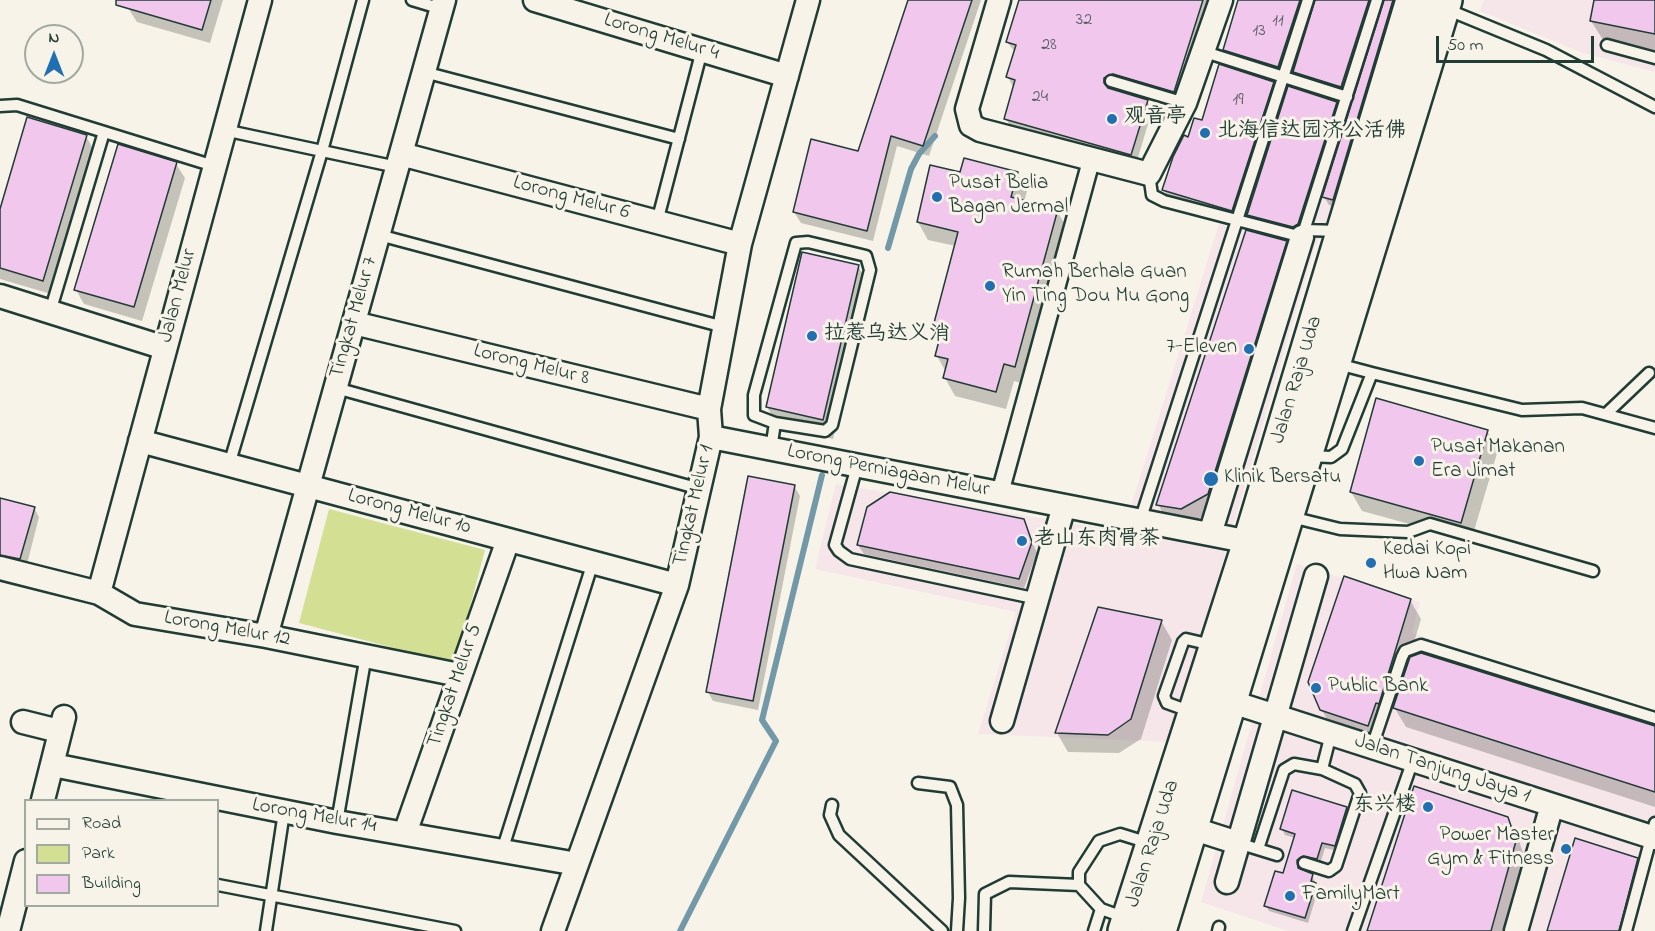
<!DOCTYPE html>
<meta charset="utf-8">
<style>
body{margin:0}
#map{position:relative;width:1655px;height:931px;overflow:hidden;background:#f7f3e8;font-family:"Indie Flower",sans-serif}
canvas{display:block}
.legend{position:absolute;left:24px;top:799px;width:195px;height:108px;box-sizing:border-box;background:#f7f3e8;border:2px solid #a1aaa0;margin:0;padding:8px 10px;list-style:none;font-size:18px;color:#1f3d34}
.legend li{display:flex;align-items:center;gap:12px;height:30px}
.legend b{width:30px;border:2px solid #a1aaa0}
.north{position:absolute;left:24px;top:24px;width:60px;height:60px;box-sizing:border-box;background:#f7f3e8;border:2px solid #a1aaa0;border-radius:50%;rotate:0deg;font-size:16px;font-weight:700;line-height:24px;text-align:center;color:#1f3d34}
.north::after{content:'';display:block;margin:auto;width:21px;height:27px;background:#1f6fb2;clip-path:polygon(50% 0,100% 100%,50% 72%,0 100%)}
.scale{position:absolute;left:1436px;top:36px;width:158px;height:27px;box-sizing:border-box;border:3px solid #1f3d34;border-top:0;padding-left:8px;font-size:18px;line-height:21px;white-space:nowrap;color:#1f3d34;-webkit-text-stroke:4px #f7f3e8;paint-order:stroke}
</style>
<div id="map">
<canvas width="1655" height="931"></canvas>
<ul class="legend">
<li><b style="height:8px;background:#f7f3e8"></b>Road</li>
<li><b style="height:16px;background:#d3e093"></b>Park</li>
<li><b style="height:16px;background:#f2c7ed"></b>Building</li>
</ul>
<div class="north">N</div>
<div class="scale">50 m</div>
</div>
<script>
const c = document.querySelector('canvas').getContext('2d');
c.lineJoin = 'round';
function fill(path, color) {
  c.fillStyle = color;
  c.fill(path, 'evenodd');
}
function poly(rows) {
  const path = new Path2D();
  for (const r of rows) {
    path.moveTo(r[0], r[1]);
    for (let i = 2; i < r.length; i += 2) path.lineTo(r[i], r[i + 1]);
  }
  return path;
}
function strokePath(path, color, width, dash) {
  c.strokeStyle = color;
  c.lineWidth = width;
  c.lineCap = dash ? 'butt' : 'round';
  c.setLineDash(dash || []);
  c.stroke(path);
}
function drawText(font, color, halo, rows, align = 'center') {
  c.font = font + ' "Indie Flower","LXGW WenKai TC",sans-serif';
  c.lineWidth = 6;
  c.setLineDash([]);
  c.textBaseline = 'middle';
  c.strokeStyle = halo;
  c.fillStyle = color;
  for (const [text, x, y, turn = 0] of rows) {
    c.save();
    c.translate(x, y);
    c.rotate((+turn || 0) * Math.PI / 180);
    c.textAlign = isNaN(turn) ? turn : align;
    if (halo) c.strokeText(text, 0, 0);
    c.fillText(text, 0, 0);
    c.restore();
  }
}
fill(poly([
 [1309,0,1406,0,1339,209,1315,246,1170,742,978,734,1016,612,815,569,836,484,1123,532,1219,224,1237,228],
 [1484,0,1655,0,1655,72,1583,53,1480,11],
 [1297,564,1420,602,1412,633,1655,714,1655,851,1634,931,1288,931,1201,902]
]), '#f6e6ea');
fill(poly([
 [329,509,485,550,455,664,299,623]
]), '#d3e093');
fill(poly([
 [130,0,223,0,210,43,137,22,128,8],
 [909,0,981,0,929,156,897,146,873,241,801,223,794,212,859,153],
 [1021,0,1210,0,1179,101,1111,84,1109,90,1147,101,1152,111,1136,164,1011,128,1006,118,1013,87,1008,77,1015,52,1007,42],
 [1240,0,1316,0,1305,6,1283,75,1229,58,1224,50],
 [1316,0,1401,0,1338,208,1329,205,1324,197,1386,2,1381,0,1346,95,1299,80,1294,72],
 [1596,0,1655,0,1655,51,1603,40,1591,21],
 [1273,83,1278,92,1237,219,1169,199,1164,190,1203,122],
 [1336,103,1341,112,1303,234,1254,224,1248,215],
 [86,136,94,151,51,294,0,279,0,214],
 [176,164,185,178,142,321,84,304,76,290],
 [1017,173,1027,191,1024,202,1057,211,1067,228,1025,384,1014,381,1006,409,955,396,945,378,946,372,937,356,942,335,935,322,956,246,928,240,918,222,961,174],
 [1286,242,1294,257,1216,509,1190,523,1166,519,1158,504],
 [858,266,869,285,833,439,778,426,767,407],
 [1487,431,1498,450,1471,541,1362,511,1351,492],
 [794,486,800,496,758,710,713,701,708,692],
 [0,499,34,508,39,517,26,568,0,562],
 [1023,520,1037,553,1024,588,864,554,858,545],
 [1410,600,1421,619,1409,659,1421,655,1655,728,1655,807,1406,727,1394,707,1379,744,1333,729,1321,709],
 [1161,621,1172,640,1141,739,1119,753,1068,752,1057,733],
 [1346,809,1350,814,1338,851,1325,848,1320,864,1307,861,1299,866,1300,870,1312,875,1318,890,1308,923,1269,911,1266,906,1284,875,1295,838,1285,835,1282,829],
 [1507,818,1518,838,1526,861,1507,931,1371,931],
 [1637,859,1648,878,1633,931,1549,931]
]), '#0003');
strokePath(poly([
 [888,248,911,169,919,154,935,136],
 [680,931,776,741,762,720,822,475]
]), '#7399a9', 6);
const building = poly([
 [116,0,211,0,202,30,116,5,116,0],
 [908,0,972,0,923,146,891,136,867,231,793,212,811,139,858,151,908,0],
 [1019,0,1203,0,1174,92,1113,74,1104,78,1104,83,1108,88,1148,100,1131,155,1004,119,1015,80,1006,77,1016,45,1006,42,1019,0],
 [1238,0,1300,0,1278,67,1223,50,1238,0],
 [1315,0,1369,0,1341,87,1293,72,1315,0],
 [1384,0,1393,0,1333,200,1322,197,1384,0],
 [1594,0,1655,0,1655,34,1590,21,1594,0],
 [1219,64,1274,82,1232,211,1162,190,1173,157,1184,135,1188,137,1194,118,1202,120,1219,64],
 [1288,86,1337,102,1298,224,1293,227,1247,215,1288,86],
 [27,117,87,135,43,281,0,268,0,209,27,117],
 [118,144,177,162,134,307,74,290,118,144],
 [964,158,1018,172,1011,197,1058,209,1015,367,1004,364,996,392,943,378,948,359,935,356,943,325,934,323,958,232,917,222,930,165,960,172,964,158],
 [1246,230,1287,241,1208,494,1181,509,1156,505,1246,230],
 [802,252,859,265,823,420,766,407,802,252],
 [1376,398,1488,430,1461,523,1350,492,1376,398],
 [748,476,795,485,753,701,706,692,748,476],
 [890,492,1024,519,1032,542,1019,579,857,545,867,507,890,492],
 [0,498,35,507,20,559,0,555,0,498],
 [1344,576,1411,599,1379,704,1376,703,1368,726,1320,710,1308,682,1344,576],
 [1098,607,1162,620,1131,719,1108,735,1055,733,1098,607],
 [1421,653,1655,726,1655,792,1393,708,1410,657,1421,653],
 [1414,786,1508,817,1516,841,1491,931,1367,931,1414,786],
 [1292,790,1347,807,1335,846,1322,843,1317,859,1303,856,1297,860,1298,868,1313,874,1311,881,1316,883,1305,918,1264,906,1275,871,1283,873,1295,834,1280,829,1292,790],
 [1575,838,1638,858,1619,931,1547,931,1575,838]
]);
fill(building, '#f2c7ed');
strokePath(building, '#1f3d34', 1.5);
const service = poly([
 [412,0,442,9],
 [1446,9,1546,50,1655,107],
 [1607,45,1655,58],
 [1205,52,1347,97],
 [424,72,679,139],
 [1111,81,1185,103],
 [0,106,17,105,214,166],
 [224,130,397,167],
 [1149,174,1152,195,1164,201,1302,237,1377,0],
 [657,222,702,50],
 [1304,230,1340,231],
 [379,235,724,327],
 [50,312,104,132],
 [1338,364,1372,373],
 [336,388,700,489],
 [1606,414,1649,373],
 [771,449,775,423,754,415,754,395,796,243,808,242,866,256,870,270,832,425,825,431,775,423],
 [1309,456,1331,457,1342,449,1372,373,1522,410,1582,408,1655,428],
 [229,465,322,151,363,0],
 [857,466,835,545,839,551,850,559,1038,599],
 [1291,517,1340,529,1408,532,1430,524,1593,571],
 [1140,521,1308,0],
 [1192,712,1167,703,1164,696,1183,642,1186,639,1212,645],
 [1372,747,1402,657,1405,651,1421,645,1655,718],
 [918,783,950,787,957,805,959,898,957,931],
 [832,805,830,815,839,835,942,931],
 [337,822,366,655],
 [1238,843,1277,855],
 [1258,849,1284,770,1294,764,1322,769],
 [502,851,593,562],
 [1304,863,1329,871,1336,866,1360,793,1355,784,1322,769,1331,734],
 [218,885,455,931],
 [1079,885,1079,872,1099,841,1120,834,1149,843],
 [266,931,284,812],
 [984,931,985,894,1009,882,1079,885,1101,909,1126,918],
 [1094,931,1101,909],
 [1218,931,1219,927],
 [1353,931,1413,760],
 [1626,931,1655,823]
]);
const pedestrian = poly([
 [1000,493,1091,161]
]);
const minor = poly([
 [535,0,787,76],
 [999,0,967,109,971,125,980,130,1149,174,1185,103,1221,0],
 [401,154,740,244],
 [0,296,165,348],
 [354,323,709,409],
 [711,437,1250,542],
 [140,441,677,585],
 [1210,534,1302,237],
 [0,568,99,593,135,614,266,636,459,675],
 [99,593,260,0],
 [266,636,444,0],
 [1229,701,1655,838],
 [1002,721,1064,506],
 [23,722,59,731],
 [53,765,337,822,577,864],
 [43,800,64,717],
 [1191,828,1238,843],
 [405,833,508,540],
 [1227,882,1316,576],
 [8,931,26,861],
 [553,931,677,585,711,437,709,409,740,244,808,0],
 [1516,931,1552,805]
]);
const primary = poly([
 [1125,931,1250,542,1413,0],
 [1159,931,1445,0]
]);
strokePath(service, '#1f3d34', 15);
strokePath(pedestrian, '#1f3d34', 21);
strokePath(minor, '#1f3d34', 27);
strokePath(primary, '#1f3d34', 38);
strokePath(service, '#f7f3e8', 10);
strokePath(pedestrian, '#f7f3e8', 16);
strokePath(minor, '#f7f3e8', 22);
strokePath(primary, '#f7f3e8', 33);
for (const [x, y, r, color] of [
 [1112,119,6,"#1f6fb2"],
 [1205,133,6,"#1f6fb2"],
 [937,197,6,"#1f6fb2"],
 [990,286,6,"#1f6fb2"],
 [812,336,6,"#1f6fb2"],
 [1249,349,6,"#1f6fb2"],
 [1419,461,6,"#1f6fb2"],
 [1211,479,8,"#1f6fb2"],
 [1022,541,6,"#1f6fb2"],
 [1371,563,6,"#1f6fb2"],
 [1316,688,6,"#1f6fb2"],
 [1428,807,6,"#1f6fb2"],
 [1566,849,6,"#1f6fb2"],
 [1290,896,6,"#1f6fb2"]
]) {
  const dot = new Path2D();
  dot.arc(x, y, r, 0, 2 * Math.PI);
  c.fillStyle = color;
  c.fill(dot);
  strokePath(dot, '#f7f3e8', 2);
}
drawText('18px', '#546062', null, [
 ["32",1084,21],
 ["11",1278,22],
 ["13",1259,32],
 ["28",1049,46],
 ["24",1040,98],
 ["19",1238,101]
]);
drawText('21px', '#1f3d34', '#f7f3e8', [
 ["Lorong Melur 4",661,38,17],
 ["Lorong Melur 6",571,199,15],
 ["Jalan Melur",179,296,-75],
 ["Tingkat Melur 7",355,318,-74],
 ["Lorong Melur 8",531,366,14],
 ["Jalan Raja Uda",1298,380,-73],
 ["Lorong Perniagaan Melur",888,472,11],
 ["Tingkat Melur 1",695,506,-77],
 ["Lorong Melur 10",409,513,15],
 ["Lorong Melur 12",227,630,10],
 ["Tingkat Melur 5",456,686,-71],
 ["Jalan Tanjung Jaya 1",1442,770,18],
 ["Lorong Melur 14",314,817,10],
 ["Jalan Raja Uda",1154,844,-72]
]);
drawText('21px', '#1f3d34', '#f7f3e8', [
 ["观音亭",1124,119],
 ["北海信达园济公活佛",1217,133],
 ["Pusat Belia",949,185],
 ["Bagan Jermal",949,209],
 ["Rumah Berhala Guan",1002,274],
 ["Yin Ting Dou Mu Gong",1002,298],
 ["拉惹乌达义消",824,336],
 ["7-Eleven",1237,349,"right"],
 ["Pusat Makanan",1431,449],
 ["Era Jimat",1431,473],
 ["Klinik Bersatu",1224,479],
 ["老山东肉骨茶",1034,541],
 ["Kedai Kopi",1383,551],
 ["Hwa Nam",1383,575],
 ["Public Bank",1328,688],
 ["东兴楼",1416,807,"right"],
 ["Power Master",1554,837,"right"],
 ["Gym & Fitness",1554,861,"right"],
 ["FamilyMart",1302,896]
], 'left');
</script>
